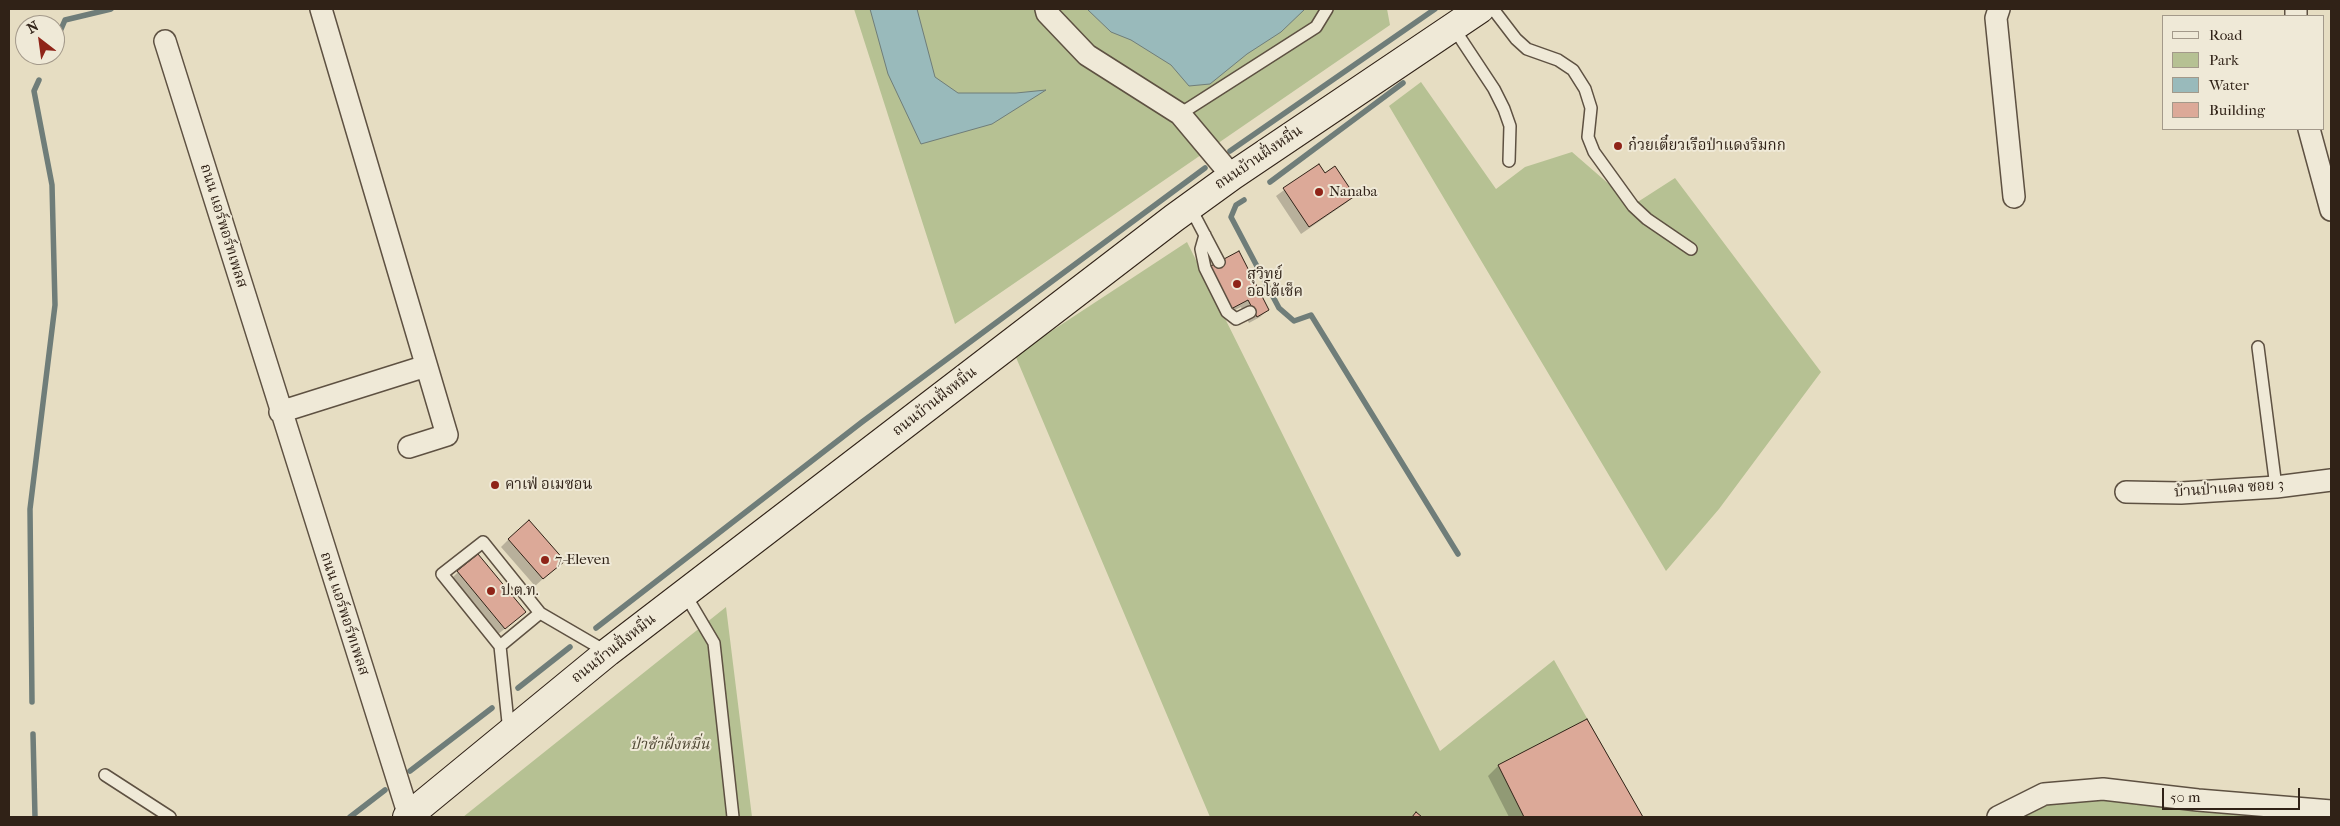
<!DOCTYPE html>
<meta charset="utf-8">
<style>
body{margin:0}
#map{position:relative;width:2340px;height:826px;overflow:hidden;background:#e6ddc2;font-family:"IM FELL French Canon",serif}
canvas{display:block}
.frame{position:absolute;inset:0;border:10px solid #302217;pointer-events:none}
.legend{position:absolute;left:2162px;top:15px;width:162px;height:115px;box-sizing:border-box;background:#efe9d7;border:1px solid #a3998a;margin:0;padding:6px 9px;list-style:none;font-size:15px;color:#302217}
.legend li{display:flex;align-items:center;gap:10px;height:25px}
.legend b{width:25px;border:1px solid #a3998a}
.north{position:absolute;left:15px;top:15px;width:50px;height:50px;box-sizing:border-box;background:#efe9d7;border:1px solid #a3998a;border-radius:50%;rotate:330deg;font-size:14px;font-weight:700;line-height:20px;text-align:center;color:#302217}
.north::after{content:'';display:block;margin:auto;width:18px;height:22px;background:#8f2418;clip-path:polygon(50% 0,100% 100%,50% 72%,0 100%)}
.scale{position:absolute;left:2162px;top:788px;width:138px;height:22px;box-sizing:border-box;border:2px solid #302217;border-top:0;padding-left:6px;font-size:15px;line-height:18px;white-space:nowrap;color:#302217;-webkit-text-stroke:4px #efe9d7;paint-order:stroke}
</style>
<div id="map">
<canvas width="2340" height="826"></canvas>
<div class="frame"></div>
<ul class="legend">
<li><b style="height:6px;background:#efe9d7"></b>Road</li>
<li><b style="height:14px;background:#b6c193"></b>Park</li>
<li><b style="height:14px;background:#99babb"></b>Water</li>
<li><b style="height:14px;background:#dca998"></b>Building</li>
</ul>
<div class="north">N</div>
<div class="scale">50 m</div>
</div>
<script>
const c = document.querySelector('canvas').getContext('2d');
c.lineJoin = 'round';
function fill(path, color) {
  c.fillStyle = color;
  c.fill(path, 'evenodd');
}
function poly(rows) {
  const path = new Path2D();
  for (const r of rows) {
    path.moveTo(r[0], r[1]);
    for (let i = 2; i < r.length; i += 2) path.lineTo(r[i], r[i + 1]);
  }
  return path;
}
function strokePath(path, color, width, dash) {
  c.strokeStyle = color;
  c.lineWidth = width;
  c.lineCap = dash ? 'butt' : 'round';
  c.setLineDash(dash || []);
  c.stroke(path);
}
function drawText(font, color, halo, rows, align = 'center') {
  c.font = font + ' "IM FELL French Canon","Noto Serif Thai",serif';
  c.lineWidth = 4;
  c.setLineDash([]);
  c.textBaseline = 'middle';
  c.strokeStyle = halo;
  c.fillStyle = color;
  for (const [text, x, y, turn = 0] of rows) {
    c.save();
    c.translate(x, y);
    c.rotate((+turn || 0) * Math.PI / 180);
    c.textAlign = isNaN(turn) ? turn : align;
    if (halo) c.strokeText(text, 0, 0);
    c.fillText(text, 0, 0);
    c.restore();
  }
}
fill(poly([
 [854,9,1387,9,1390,25,955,324],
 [1421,82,1496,189,1525,167,1572,152,1633,205,1675,178,1821,372,1719,509,1666,571,1389,106],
 [1187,242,1440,751,1554,660,1643,817,1210,817,1015,355],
 [726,607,752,817,463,817],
 [2044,794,2331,817,1998,817]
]), '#b6c193');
const water = poly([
 [870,9,917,9,935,77,958,93,1016,93,1046,90,992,124,921,144,888,74,870,9],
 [1087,9,1305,9,1281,32,1247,54,1210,84,1189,86,1171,65,1131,40,1111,32,1087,9]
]);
fill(water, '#99babb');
strokePath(water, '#6f7d79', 1);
fill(poly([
 [1318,165,1325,174,1354,196,1346,203,1301,234,1276,196],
 [1239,253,1268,310,1260,317,1249,323,1241,307,1223,316],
 [509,539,555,568,535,586,501,547],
 [458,572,517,619,497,635,451,579],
 [1587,720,1641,817,1509,817,1488,776,1498,766]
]), '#0003');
strokePath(poly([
 [55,43,65,20,111,9],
 [1230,151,1435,9],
 [1270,182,1403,83],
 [1244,200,1236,205,1231,217,1279,308,1294,321,1311,315,1458,554],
 [596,628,862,422,1205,168],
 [518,688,570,647],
 [32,702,30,509,55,305,52,185,34,91,39,80],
 [33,734,35,817],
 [410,771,492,708],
 [350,817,385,790]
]), '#6f7d79', 5.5);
const building = poly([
 [1319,164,1325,173,1335,166,1355,196,1309,227,1283,188,1319,164],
 [1239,251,1269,310,1257,317,1248,300,1231,309,1209,267,1239,251],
 [529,520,565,561,543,579,508,539,529,520],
 [478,554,526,612,505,629,457,571,478,554],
 [1587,719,1643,817,1524,817,1498,765,1587,719],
 [1416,812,1422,817,1412,817,1416,812]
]);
fill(building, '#dca998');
strokePath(building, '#302217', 1);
const lane = poly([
 [1493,9,1516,39,1527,49,1558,60,1573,70,1585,89,1591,108,1588,137,1594,152,1633,206,1647,219,1691,249],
 [1453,27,1494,89,1504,109,1510,126,1509,161],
 [1180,114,1316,27,1327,9],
 [1190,207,1219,262],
 [1205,235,1201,249,1205,268,1227,312,1236,319,1250,312],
 [2258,347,2276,487],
 [685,594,714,643,733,817],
 [500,646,540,613],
 [509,732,500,646,442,574,483,542,540,613,607,652],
 [105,775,170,817]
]);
const street = poly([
 [321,9,447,435,409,447],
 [1046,9,1047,13,1087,55,1180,114,1232,176],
 [1999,9,1996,18,2014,197],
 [2296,9,2296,16],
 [165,41,409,816],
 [2309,129,2331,210],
 [280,412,426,366],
 [2126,492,2181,493,2276,487,2331,480],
 [1998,817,2044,794,2103,789,2198,800,2331,811]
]);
const secondary = poly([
 [407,817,608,652,1174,218,1232,176,1480,9]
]);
strokePath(lane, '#5e5142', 14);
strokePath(street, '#5e5142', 24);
strokePath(secondary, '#302217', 30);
strokePath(lane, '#efe9d7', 11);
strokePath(street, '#efe9d7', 21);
strokePath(secondary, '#efe9d7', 28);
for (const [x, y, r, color] of [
 [1618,146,5,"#8f2418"],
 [1319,192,5,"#8f2418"],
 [1237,284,5,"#8f2418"],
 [495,485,5,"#8f2418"],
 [545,560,5,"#8f2418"],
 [491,591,5,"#8f2418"]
]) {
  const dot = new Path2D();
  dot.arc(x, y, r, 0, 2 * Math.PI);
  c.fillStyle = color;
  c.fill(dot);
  strokePath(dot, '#efe9d7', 2);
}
drawText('15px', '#302217', '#efe9d7', [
 ["ก๋วยเตี๋ยวเรือป่าแดงริมกก",1628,146],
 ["Nanaba",1329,192],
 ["สุวิทย์",1247,275],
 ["ออโต้เช็ค",1247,292],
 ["คาเฟ่ อเมซอน",505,485],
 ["7-Eleven",555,560],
 ["ป.ต.ท.",501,591]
], 'left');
drawText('15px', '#302217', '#efe9d7', [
 ["ถนนบ้านฝั่งหมิ่น",1259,158,-34],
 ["ถนน แอร์พอร์ทเพลส",223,226,73],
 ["ถนนบ้านฝั่งหมิ่น",935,402,-38],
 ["บ้านป่าแดง ซอย 3",2229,489,-4],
 ["ถนน แอร์พอร์ทเพลส",344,614,72],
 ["ถนนบ้านฝั่งหมิ่น",614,649,-38]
]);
drawText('italic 15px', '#524a36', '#efe9d7', [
 ["ป่าช้าฝั่งหมิ่น",670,745]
]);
</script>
